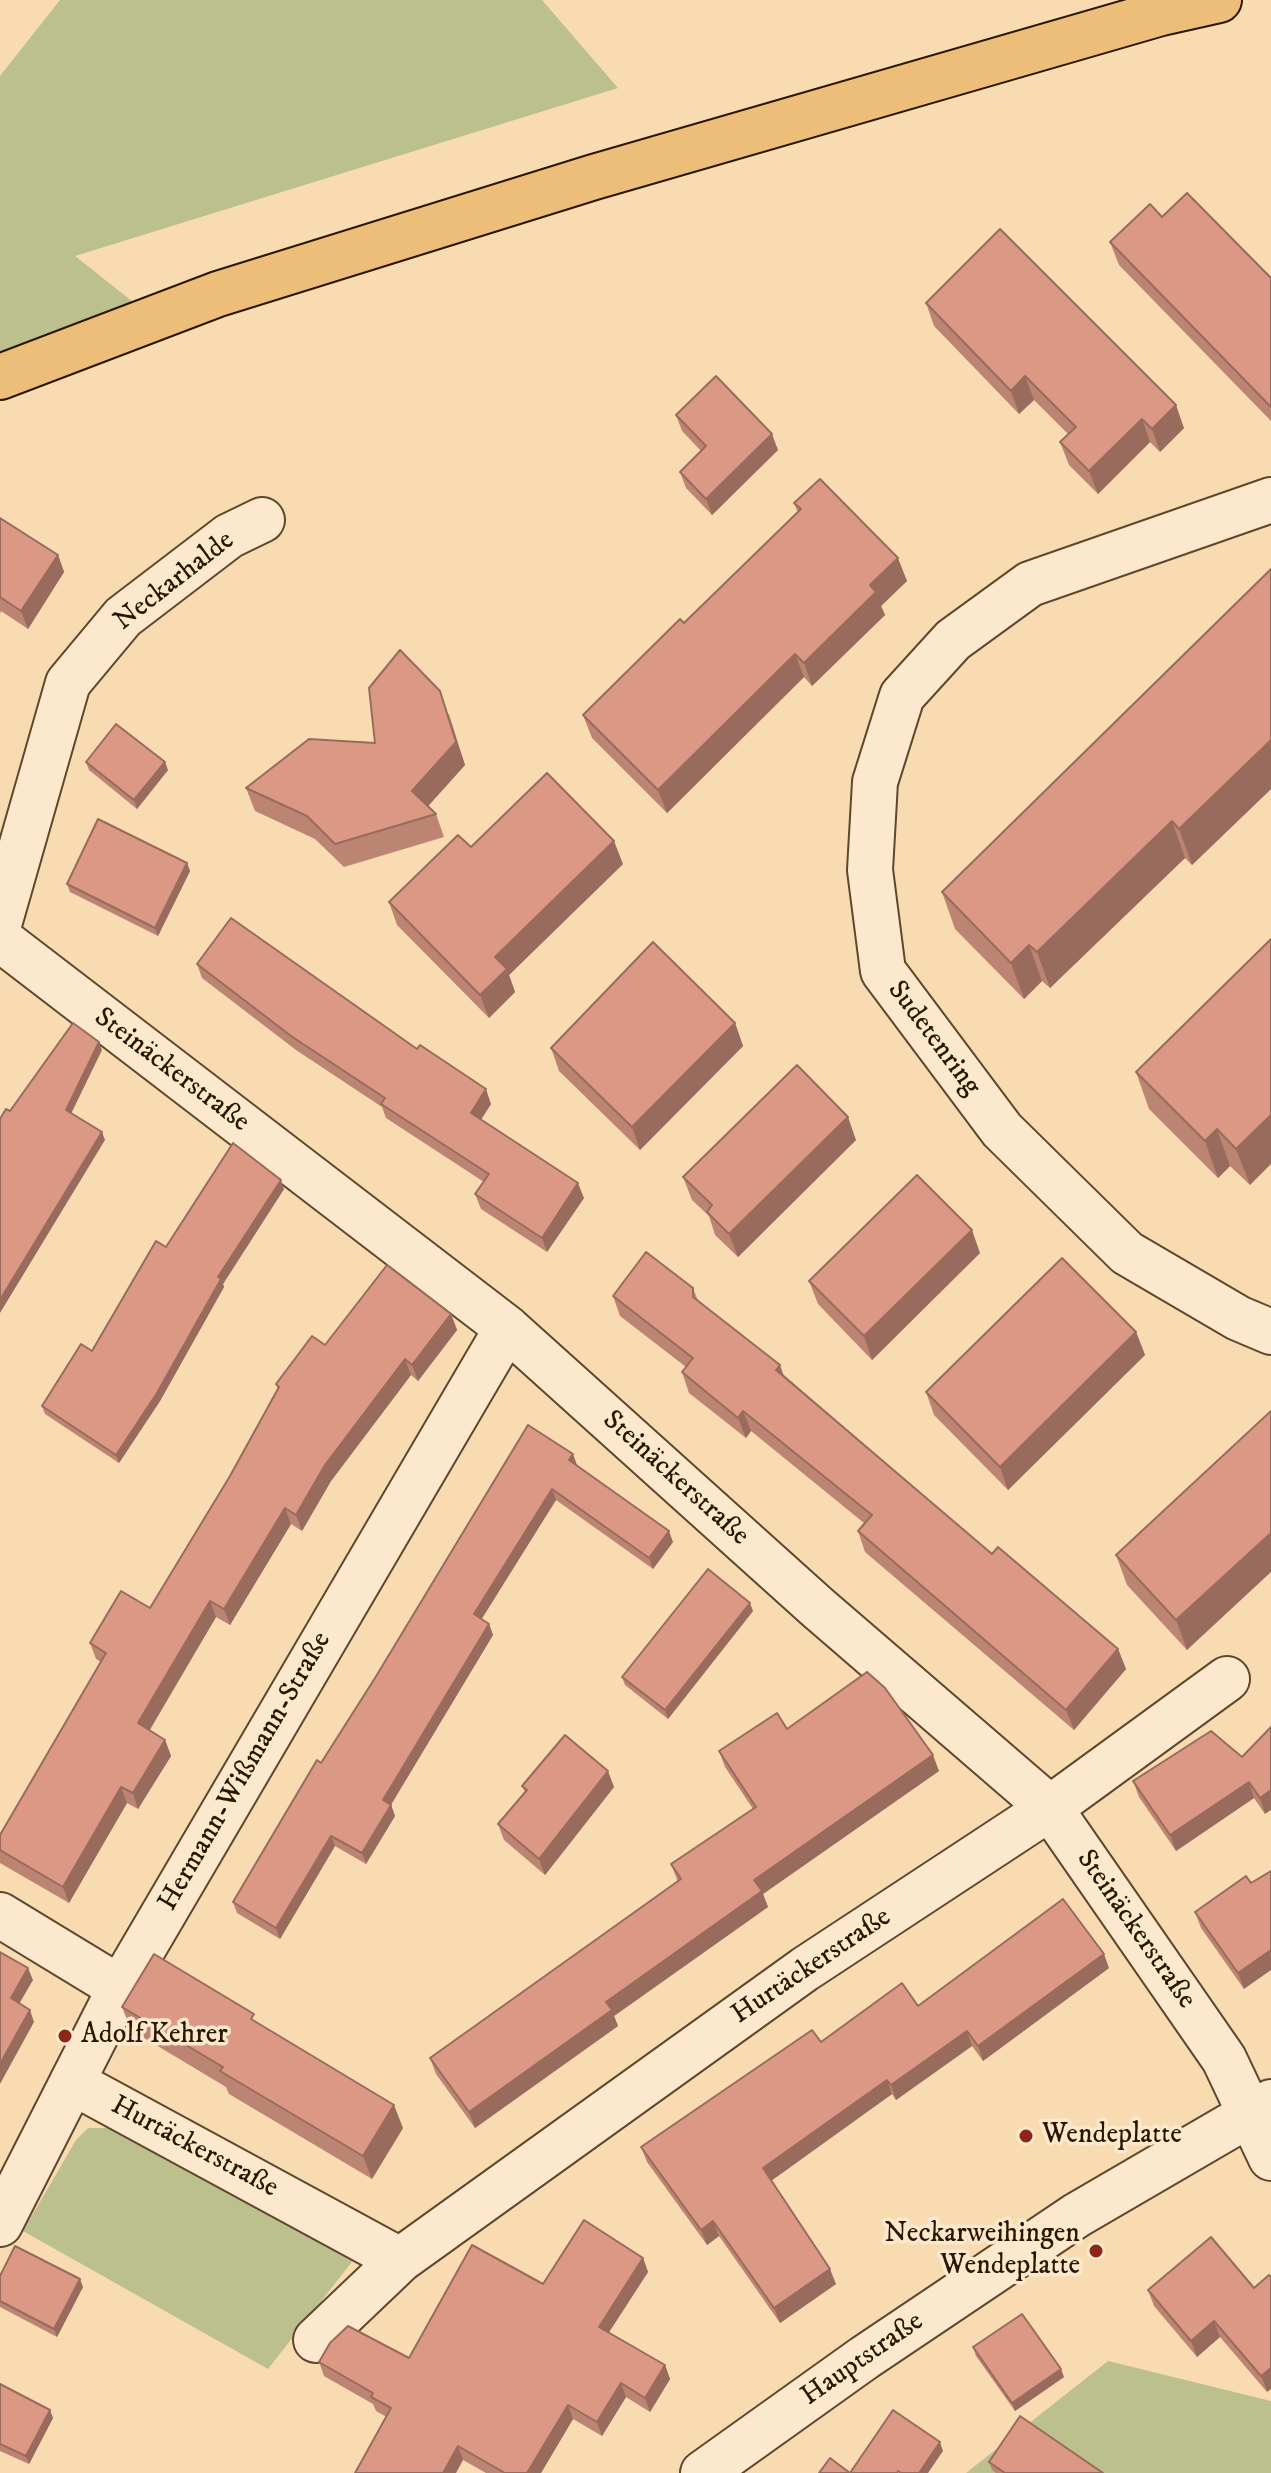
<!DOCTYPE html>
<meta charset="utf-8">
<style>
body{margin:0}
canvas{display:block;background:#f9dbb2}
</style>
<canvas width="1271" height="2473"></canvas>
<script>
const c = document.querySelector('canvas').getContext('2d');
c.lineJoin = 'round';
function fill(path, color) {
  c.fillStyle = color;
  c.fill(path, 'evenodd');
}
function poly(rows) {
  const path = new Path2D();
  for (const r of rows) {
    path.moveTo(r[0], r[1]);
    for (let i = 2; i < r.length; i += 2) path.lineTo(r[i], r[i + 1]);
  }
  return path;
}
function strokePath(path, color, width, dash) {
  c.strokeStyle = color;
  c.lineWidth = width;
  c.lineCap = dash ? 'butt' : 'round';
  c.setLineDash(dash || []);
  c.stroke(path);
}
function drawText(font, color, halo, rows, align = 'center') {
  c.font = font + ' "IM FELL DW Pica",serif';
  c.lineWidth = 7;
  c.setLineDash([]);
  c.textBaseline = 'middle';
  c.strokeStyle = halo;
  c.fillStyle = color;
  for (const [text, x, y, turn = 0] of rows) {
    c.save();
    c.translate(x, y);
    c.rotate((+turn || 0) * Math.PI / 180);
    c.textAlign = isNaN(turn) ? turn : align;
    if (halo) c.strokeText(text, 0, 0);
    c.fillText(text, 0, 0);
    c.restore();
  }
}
fill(poly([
 [60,0,542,0,618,88,75,256,133,302,0,357,0,76],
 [88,2128,110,2128,355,2258,268,2369,23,2231,76,2140],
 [1108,2361,1271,2401,1271,2473,966,2473]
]), '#bcc08d');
const minor = poly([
 [1271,500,1030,584,953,640,902,696,875,782,870,870,883,971,1002,1130,1127,1253,1238,1318,1271,1332],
 [0,921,68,683,123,617,229,536,262,520],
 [0,939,507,1328,817,1607,1050,1808,1224,2059,1271,2158],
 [0,1915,120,1988],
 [72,2082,400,2260],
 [0,2224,120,1988,507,1328],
 [316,2340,400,2260,805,1969,1050,1808,1227,1679],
 [703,2473,864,2358,1077,2215,1271,2102]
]);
const major = poly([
 [0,377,218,294,594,177,1161,13,1219,0]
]);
strokePath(minor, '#5e472c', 48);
strokePath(major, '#2b1600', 48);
strokePath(minor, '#fbe8cd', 44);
strokePath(major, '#ecbe79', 44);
fill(poly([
 [1110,242,1271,278,1271,421,1119,265],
 [926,303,1184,428,1160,452,1150,442,1098,494,1069,465,1060,442,1068,434,1034,400,1019,414,934,326],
 [676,415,778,450,712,515,686,488,680,472,701,451,682,431],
 [794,503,907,581,881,606,885,615,812,686,804,677,667,813,592,738,583,715,684,623,798,513],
 [0,518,58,555,64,572,28,629,1,611,0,614],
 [1271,569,1271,789,1192,865,1185,858,1050,988,1042,981,1024,999,955,929,942,892],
 [449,714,465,765,428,806,436,814,444,837,344,867,315,839,255,811,246,788,375,743],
 [86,762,168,770,137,809,89,770],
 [187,863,190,871,158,936,70,892,67,884],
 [623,864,509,975,515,992,489,1018,397,925,389,902],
 [1271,939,1250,1185,1230,1166,1218,1178,1149,1109,1136,1072],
 [197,964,491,1104,481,1120,584,1198,547,1252,481,1209,475,1194,484,1182,386,1118,382,1107,296,1050,202,978],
 [735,1023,743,1046,640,1150,559,1071,551,1048],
 [856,1140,738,1257,715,1235,709,1216,692,1200,683,1177],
 [284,1189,223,1284,224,1287,160,1401,119,1463,45,1414,42,1406,92,1351,166,1247],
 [980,1253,872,1360,818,1304,809,1281],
 [693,1288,698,1301,992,1554,1118,1649,1126,1669,1074,1730,865,1552,858,1531,864,1523,751,1431,746,1438,689,1393,682,1372,686,1367,620,1316,613,1296],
 [451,1314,457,1330,418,1381,411,1375,331,1481,302,1531,291,1524,230,1625,216,1617,150,1730,165,1740,171,1756,138,1809,127,1803,69,1903,0,1863,0,1850,101,1662,96,1659,90,1643,150,1608,230,1476,278,1390,276,1384,325,1345],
 [1136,1332,1145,1355,1008,1490,934,1415,926,1392],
 [1271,1411,1187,1650,1127,1585,1116,1555],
 [528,1425,673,1542,653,1569,556,1500,481,1619,489,1624,493,1635,391,1805,395,1816,366,1864,335,1846,280,1939,237,1913,233,1902,375,1678],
 [753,1611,668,1719,625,1685,622,1677],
 [1271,1727,1265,1814,1254,1798,1176,1851,1139,1797,1133,1781,1242,1757],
 [787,1729,939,1771,763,1894,768,1907,614,2016,618,2026,475,2128,436,2074,430,2058,678,1882,671,1864,753,1809,725,1767,719,1751],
 [522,1786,614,1787,545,1875,504,1840,498,1824,525,1792],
 [1251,1883,1244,1989,1201,1928,1195,1912],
 [1109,1968,983,2061,972,2046,896,2100,892,2094,771,2181,836,2284,780,2323,719,2236,707,2245,647,2162,641,2147,918,2006],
 [122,2007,257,2023,403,2128,372,2179,229,2094,226,2087,131,2030],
 [1211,2237,1267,2392,1220,2337,1197,2357,1154,2306,1148,2290],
 [643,2258,648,2272,609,2332,665,2365,670,2379,650,2412,626,2397,602,2436,573,2419,541,2473,486,2473,376,2411,373,2404,324,2376,319,2362,409,2358,543,2284],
 [0,2276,83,2287,57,2337,0,2307],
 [973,2347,1064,2377,1015,2411,976,2356],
 [0,2384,53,2418,29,2464,0,2451],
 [989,2462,1103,2473,996,2473,992,2470]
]), '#bc8472');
fill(poly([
 [1025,376,1034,400,1019,414,1011,391],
 [1176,405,1184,428,1160,452,1152,429],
 [1142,419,1150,442,1098,494,1089,471],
 [772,434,778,450,712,515,706,499],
 [58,555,64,572,28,629,21,611],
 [898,558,907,581,881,606,885,615,812,686,804,663,870,585],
 [795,654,804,677,667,813,658,790],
 [440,691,465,765,421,814,412,791],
 [1271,740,1271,789,1192,865,1179,829],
 [165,762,168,770,137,809,134,800],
 [1172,821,1185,858,1050,988,1037,952],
 [614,841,623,864,509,975,515,992,489,1018,480,995,495,957],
 [187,863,190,871,158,936,155,928],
 [1029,945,1042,981,1024,999,1011,963],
 [735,1023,743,1046,640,1150,632,1127],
 [99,1042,102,1050,69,1118,66,1110],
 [486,1089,491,1104,476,1127,471,1113],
 [1271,1115,1271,1164,1250,1185,1236,1149],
 [848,1117,856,1140,738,1257,729,1234],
 [1217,1129,1230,1166,1218,1178,1205,1141],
 [102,1132,105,1140,0,1313,0,1300],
 [281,1180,284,1189,223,1284,224,1287,160,1401,119,1463,116,1455,218,1277],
 [578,1183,584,1198,547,1252,542,1238],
 [972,1230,980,1253,872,1360,864,1336],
 [451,1314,457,1330,418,1381,412,1365],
 [1136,1332,1145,1355,1008,1490,1000,1467],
 [405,1359,411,1375,331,1481,302,1531,296,1515,325,1465],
 [780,1365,787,1385,776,1370],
 [743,1411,751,1431,746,1438,738,1418],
 [573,1454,577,1465,573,1471,569,1460],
 [552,1489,556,1500,478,1625,474,1614],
 [285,1508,291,1524,230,1625,224,1609],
 [669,1531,673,1542,653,1569,649,1558],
 [1271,1533,1271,1572,1187,1650,1176,1620],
 [210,1601,216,1617,144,1739,138,1723],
 [750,1603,753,1611,668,1719,665,1710],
 [489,1624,493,1635,387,1811,383,1800],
 [1118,1649,1126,1669,1074,1730,1066,1710],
 [165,1740,171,1756,138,1809,133,1793],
 [933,1755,939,1771,763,1894,768,1907,614,2016,618,2026,475,2128,469,2112,754,1880],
 [608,1771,614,1787,545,1875,539,1859],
 [1249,1782,1254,1798,1176,1851,1170,1835],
 [121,1787,127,1803,69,1903,63,1887],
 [1271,1790,1271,1810,1265,1814,1260,1798],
 [391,1805,395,1816,366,1864,362,1853],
 [331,1836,335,1846,280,1939,276,1928],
 [1271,1950,1271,1970,1244,1989,1238,1973],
 [1104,1954,1109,1968,983,2061,978,2046],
 [28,1968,33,1980,15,2011,11,1998],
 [30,2010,34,2022,0,2084,0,2064],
 [967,2031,972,2046,896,2100,891,2085],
 [887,2080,892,2094,768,2183,763,2168],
 [394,2105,403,2128,372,2179,363,2156],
 [713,2221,719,2236,707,2245,701,2230],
 [643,2258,648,2272,604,2340,599,2327],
 [830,2269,836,2284,780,2323,774,2308],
 [80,2279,83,2287,57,2337,54,2329],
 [1214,2321,1220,2337,1197,2357,1191,2341],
 [665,2365,670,2379,650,2412,645,2398],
 [1271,2368,1271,2389,1267,2392,1261,2376],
 [1061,2369,1064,2377,1015,2411,1012,2403],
 [621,2383,626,2397,602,2436,597,2422],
 [568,2405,573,2419,541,2473,527,2473],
 [50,2410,53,2418,29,2464,26,2456],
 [940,2442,943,2451,928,2473,919,2473],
 [458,2446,463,2460,456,2473,443,2473]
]), '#996b5d');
const building = poly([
 [1187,193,1271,278,1271,407,1110,242,1150,204,1162,217,1187,193],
 [1000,229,1176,405,1152,429,1142,419,1089,471,1060,442,1076,427,1025,376,1011,391,926,303,1000,229],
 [716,376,772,434,706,499,680,472,706,446,676,415,716,376],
 [820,479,898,558,870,585,876,592,804,663,795,654,658,790,583,715,680,619,684,623,801,509,794,503,820,479],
 [0,518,58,555,21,611,0,597,0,518],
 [1271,569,1271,740,1179,829,1172,821,1037,952,1029,945,1011,963,942,892,1271,569],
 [400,650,440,691,456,742,412,791,436,814,335,844,307,816,246,788,309,739,375,743,369,688,400,650],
 [116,724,165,762,134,800,86,762,116,724],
 [547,773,614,841,495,957,507,969,480,995,389,902,458,835,471,847,547,773],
 [98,819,187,863,155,928,67,884,98,819],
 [231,918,417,1049,420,1045,486,1089,471,1113,578,1183,542,1238,475,1194,489,1174,381,1104,385,1098,291,1036,197,964,231,918],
 [1271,939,1271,1115,1236,1149,1217,1129,1205,1141,1136,1072,1271,939],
 [653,942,735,1023,632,1127,551,1048,653,942],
 [73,1023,99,1042,66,1110,102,1132,0,1300,0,1119,6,1109,10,1111,73,1023],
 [797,1065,848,1117,729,1234,707,1212,712,1205,683,1177,797,1065],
 [233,1143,281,1180,218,1277,221,1279,157,1393,116,1455,42,1406,81,1344,92,1351,156,1241,166,1247,233,1143],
 [917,1175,972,1230,864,1336,809,1281,917,1175],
 [646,1252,693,1288,693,1297,780,1365,776,1370,992,1554,998,1547,1118,1649,1066,1710,858,1531,872,1515,743,1411,738,1418,682,1372,693,1358,613,1296,646,1252],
 [1062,1258,1136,1332,1000,1467,926,1392,1062,1258],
 [387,1265,451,1314,412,1365,405,1359,325,1465,296,1515,285,1508,224,1609,210,1601,138,1723,165,1740,133,1793,121,1787,63,1887,0,1850,0,1835,106,1653,90,1643,121,1591,150,1608,230,1476,279,1387,276,1384,312,1336,325,1345,387,1265],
 [1271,1411,1271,1533,1176,1620,1116,1555,1271,1411],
 [528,1425,573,1454,569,1460,669,1531,649,1558,552,1489,474,1614,489,1624,383,1800,391,1805,362,1853,331,1836,276,1928,233,1902,317,1760,321,1763,375,1678,528,1425],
 [708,1569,750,1603,665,1710,622,1677,708,1569],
 [867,1672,885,1688,933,1755,754,1880,762,1891,606,2002,612,2010,469,2112,430,2058,681,1879,671,1864,756,1807,719,1751,777,1713,787,1729,867,1672],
 [1271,1727,1271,1790,1260,1798,1249,1782,1170,1835,1133,1781,1211,1731,1242,1757,1271,1727],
 [565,1735,608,1771,539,1859,498,1824,527,1790,522,1786,565,1735],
 [1271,1871,1271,1950,1238,1973,1195,1912,1246,1876,1251,1883,1271,1871],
 [1063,1899,1104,1954,978,2046,967,2031,891,2085,887,2080,763,2168,830,2269,774,2308,713,2221,701,2230,641,2147,812,2030,821,2042,902,1983,918,2006,1063,1899],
 [0,1952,28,1968,11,1998,30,2010,0,2064,0,1952],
 [154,1954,254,2014,251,2019,394,2105,363,2156,220,2071,223,2067,122,2007,154,1954],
 [584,2220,643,2258,599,2327,665,2365,645,2398,621,2383,597,2422,568,2405,527,2473,505,2473,458,2446,443,2473,355,2473,391,2408,371,2397,373,2393,319,2362,330,2343,348,2326,409,2358,472,2245,543,2284,584,2220],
 [1211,2237,1254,2288,1269,2275,1271,2277,1271,2368,1261,2376,1214,2321,1191,2341,1148,2290,1211,2237],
 [15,2246,80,2279,54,2329,0,2301,0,2276,15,2246],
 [1022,2314,1061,2369,1012,2403,973,2347,1022,2314],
 [0,2384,50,2410,26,2456,0,2444,0,2384],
 [893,2410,940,2442,919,2473,901,2473,898,2471,897,2473,819,2473,830,2458,850,2473,893,2410],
 [1020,2416,1103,2473,1005,2473,989,2462,1020,2416]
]);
fill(building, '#db9985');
strokePath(building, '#996b5d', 2);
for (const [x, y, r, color] of [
 [65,2036,8,"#8f2418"],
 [1026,2136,8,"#8f2418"],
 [1096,2251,8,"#8f2418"]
]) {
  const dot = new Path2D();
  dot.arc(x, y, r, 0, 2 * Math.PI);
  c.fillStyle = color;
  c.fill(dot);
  strokePath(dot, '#fbe8cd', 3);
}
drawText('28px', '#2b1600', '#fbe8cd', [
 ["Neckarhalde",175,582,-38],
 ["Sudetenring",933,1039,53],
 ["Steinäckerstraße",171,1071,37],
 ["Steinäckerstraße",675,1479,42],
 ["Hermann-Wißmann-Straße",246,1772,-60],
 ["Steinäckerstraße",1135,1930,55],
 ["Hurtäckerstraße",812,1967,-34],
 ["Hurtäckerstraße",194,2148,28],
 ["Hauptstraße",863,2360,-35]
]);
drawText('28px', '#2b1600', '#fbe8cd', [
 ["Adolf Kehrer",81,2036],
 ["Wendeplatte",1042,2136],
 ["Neckarweihingen",1080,2235,"right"],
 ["Wendeplatte",1080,2267,"right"]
], 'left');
</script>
